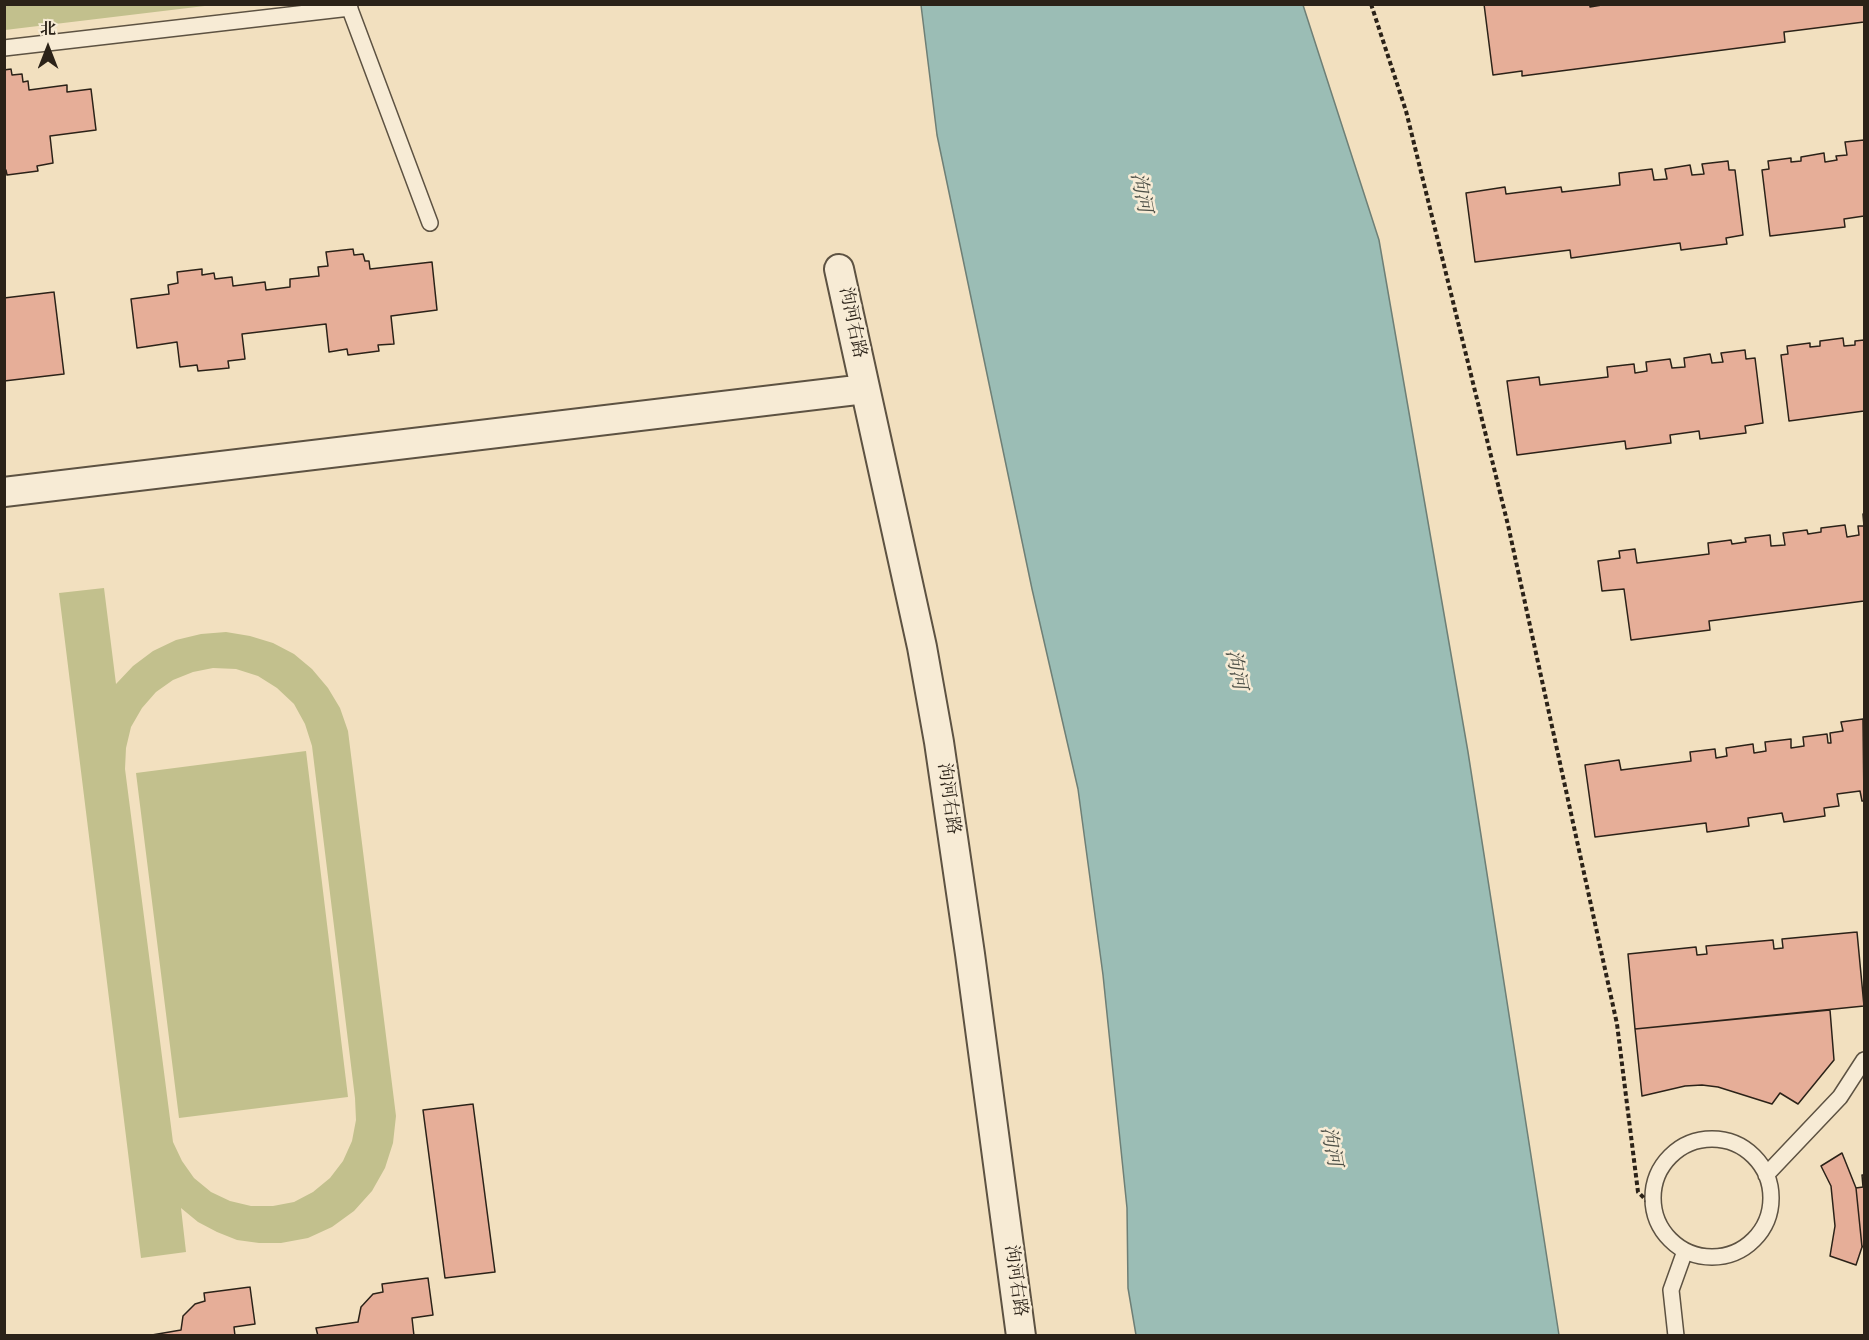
<!DOCTYPE html>
<meta charset="utf-8">
<style>
body{margin:0}
#map{position:relative;width:1869px;height:1340px;overflow:hidden;background:#f2e0bf;font-family:Vollkorn,"Noto Serif SC",serif}
canvas{display:block}
.frame{position:absolute;inset:0;border:6px solid #2b2218;pointer-events:none}
.north{position:absolute;left:18px;top:18px;width:60px;height:60px;-webkit-text-stroke:4px #f7ebd5;paint-order:stroke;rotate:0deg;font-size:16px;font-weight:700;line-height:24px;text-align:center;color:#2b2218}
.north::after{content:'';display:block;margin:auto;width:21px;height:27px;background:#2b2218;clip-path:polygon(50% 0,100% 100%,50% 72%,0 100%)}
</style>
<div id="map">
<canvas width="1869" height="1340"></canvas>
<div class="frame"></div>
<div class="north">北</div>
</div>
<script>
const c = document.querySelector('canvas').getContext('2d');
c.lineJoin = 'round';
function fill(path, color) {
  c.fillStyle = color;
  c.fill(path, 'evenodd');
}
function poly(rows) {
  const path = new Path2D();
  for (const r of rows) {
    if (r.length === 3) {
      path.moveTo(r[0] + r[2], r[1]);
      path.arc(r[0], r[1], r[2], 0, 2 * Math.PI);
      continue;
    }
    path.moveTo(r[0], r[1]);
    for (let i = 2; i < r.length; i += 2) path.lineTo(r[i], r[i + 1]);
  }
  return path;
}
function strokePath(path, color, width, dash) {
  c.strokeStyle = color;
  c.lineWidth = width;
  c.lineCap = dash ? 'butt' : 'round';
  c.setLineDash(dash || []);
  c.stroke(path);
}
function drawText(font, color, halo, rows, align = 'center') {
  c.font = font + ' Vollkorn,"Noto Serif SC",serif';
  c.lineWidth = 5;
  c.setLineDash([]);
  c.textBaseline = 'middle';
  c.strokeStyle = halo;
  c.fillStyle = color;
  for (const [text, x, y, turn = 0] of rows) {
    c.save();
    c.translate(x, y);
    c.rotate((+turn || 0) * Math.PI / 180);
    c.textAlign = isNaN(turn) ? turn : align;
    if (halo) c.strokeText(text, 0, 0);
    c.fillText(text, 0, 0);
    c.restore();
  }
}
fill(poly([
 [5,4,213,4,213,5,5,30],
 [104,588,116,684,133,666,153,651,176,640,201,634,226,632,250,636,273,643,294,654,312,669,328,688,340,708,348,731,396,1116,393,1143,385,1168,372,1191,354,1211,332,1227,308,1238,281,1243,259,1243,237,1240,217,1232,198,1222,181,1208,186,1252,141,1258,59,593],
 [213,668,236,669,258,676,277,688,294,704,305,724,312,746,355,1098,356,1120,352,1141,343,1161,330,1178,313,1192,294,1202,273,1206,251,1206,230,1201,211,1192,194,1178,182,1161,173,1142,125,769,126,748,131,727,142,708,156,692,173,680,193,672],
 [306,751,348,1097,179,1118,136,773]
]), '#c2c08d');
const water = poly([
 [921,5,1303,5,1379,240,1468,752,1559,1335,1136,1335,1128,1288,1127,1208,1103,975,1078,789,1032,589,937,135,921,5]
]);
fill(water, '#9bbdb5');
strokePath(water, '#6e7f76', 1.5);
const building = poly([
 [1484,4,1590,4,1590,7,1608,4,1864,4,1864,22,1784,32,1785,42,1522,76,1522,71,1493,75,1484,4],
 [11,69,12,75,22,74,23,82,28,81,29,90,67,85,67,92,91,89,96,130,50,136,53,163,37,166,38,171,7,175,6,170,4,170,4,70,11,69],
 [1864,140,1864,216,1844,219,1845,227,1770,236,1762,170,1769,169,1768,161,1791,158,1791,162,1801,161,1801,157,1824,153,1825,162,1837,160,1836,156,1847,155,1845,142,1864,140],
 [1728,161,1729,170,1735,170,1743,235,1726,238,1727,244,1681,250,1680,243,1571,258,1570,250,1475,262,1466,193,1505,187,1506,194,1561,187,1562,192,1620,185,1619,173,1652,169,1654,180,1667,179,1665,169,1690,165,1692,175,1704,174,1702,164,1728,161],
 [353,249,354,255,363,254,365,261,369,261,370,269,432,262,437,310,391,316,394,344,378,345,379,351,348,355,347,349,329,352,326,324,242,334,245,359,228,361,229,368,198,371,197,365,180,367,177,342,137,348,131,299,169,294,168,285,178,283,177,272,202,269,202,275,214,273,215,279,232,277,233,286,265,282,266,290,290,287,290,279,319,276,318,267,328,266,326,252,353,249],
 [54,292,64,374,4,381,4,298,54,292],
 [1843,338,1844,346,1855,345,1855,341,1864,340,1864,411,1789,421,1781,355,1788,354,1787,346,1810,343,1810,347,1820,346,1820,341,1843,338],
 [1745,350,1746,359,1755,358,1763,423,1745,426,1746,433,1700,439,1699,431,1670,435,1671,443,1626,449,1625,441,1517,455,1507,381,1539,377,1540,385,1608,377,1607,367,1634,364,1635,373,1647,371,1646,362,1670,359,1672,368,1685,367,1684,358,1710,354,1712,363,1723,362,1721,353,1745,350],
 [1863,514,1864,514,1864,601,1709,621,1710,630,1631,640,1624,589,1602,591,1598,561,1620,558,1619,551,1635,549,1637,563,1709,554,1708,543,1731,540,1732,544,1746,542,1745,538,1770,535,1771,546,1785,545,1783,533,1807,530,1808,534,1821,532,1821,528,1845,525,1847,537,1859,535,1858,526,1864,526,1863,514],
 [1863,719,1864,801,1862,801,1860,791,1837,794,1839,806,1824,808,1825,816,1784,822,1782,813,1748,818,1749,826,1707,832,1706,823,1595,837,1585,765,1619,760,1621,770,1691,761,1690,752,1715,749,1716,758,1727,756,1726,748,1753,744,1754,753,1766,751,1765,742,1791,739,1791,748,1804,746,1803,737,1827,734,1828,743,1831,743,1830,733,1843,731,1841,722,1863,719],
 [1857,932,1864,1006,1635,1029,1628,954,1696,947,1697,955,1707,954,1706,946,1773,940,1774,949,1783,948,1782,939,1857,932],
 [1830,1010,1834,1060,1798,1104,1780,1093,1772,1104,1718,1087,1702,1085,1685,1086,1642,1096,1635,1029,1830,1010],
 [473,1104,495,1272,445,1278,423,1110,473,1104],
 [1842,1153,1856,1188,1862,1247,1856,1265,1830,1256,1835,1226,1831,1186,1821,1166,1842,1153],
 [1862,1175,1864,1175,1864,1246,1862,1247,1856,1188,1863,1187,1862,1175],
 [428,1278,433,1315,412,1318,414,1336,318,1336,316,1328,358,1322,361,1307,373,1294,383,1292,382,1284,428,1278],
 [250,1287,255,1324,234,1327,235,1336,146,1336,181,1330,183,1316,195,1304,205,1301,204,1293,250,1287]
]);
fill(building, '#e6ae98');
strokePath(building, '#2b2218', 1.5);
const lane = poly([
 [348,4,430,223],
 [4,48,350,8],
 [1712,1198,59],
 [1766,1175,1840,1097,1864,1060],
 [1676,1336,1671,1290,1685,1251]
]);
const street = poly([
 [839,269,922,647,939,742,970,954,1021,1336],
 [4,492,865,389]
]);
strokePath(lane, '#5d5242', 18);
strokePath(street, '#5d5242', 32);
strokePath(poly([
 [1371,4,1406,111,1508,525,1617,1024,1638,1192,1653,1207]
]), '#2b2218', 4, [4.5, 3]);
strokePath(lane, '#f7ebd5', 15);
strokePath(street, '#f7ebd5', 28);
drawText('18px', '#2b2218', '#f7ebd5', [
 ["泃河右路",851,323,78],
 ["泃河右路",947,799,82],
 ["泃河右路",1014,1281,82]
]);
drawText('italic 20px', '#4d5047', '#f7ebd5', [
 ["泃河",1139,193,79],
 ["泃河",1234,670,79],
 ["泃河",1329,1147,79]
]);
</script>
